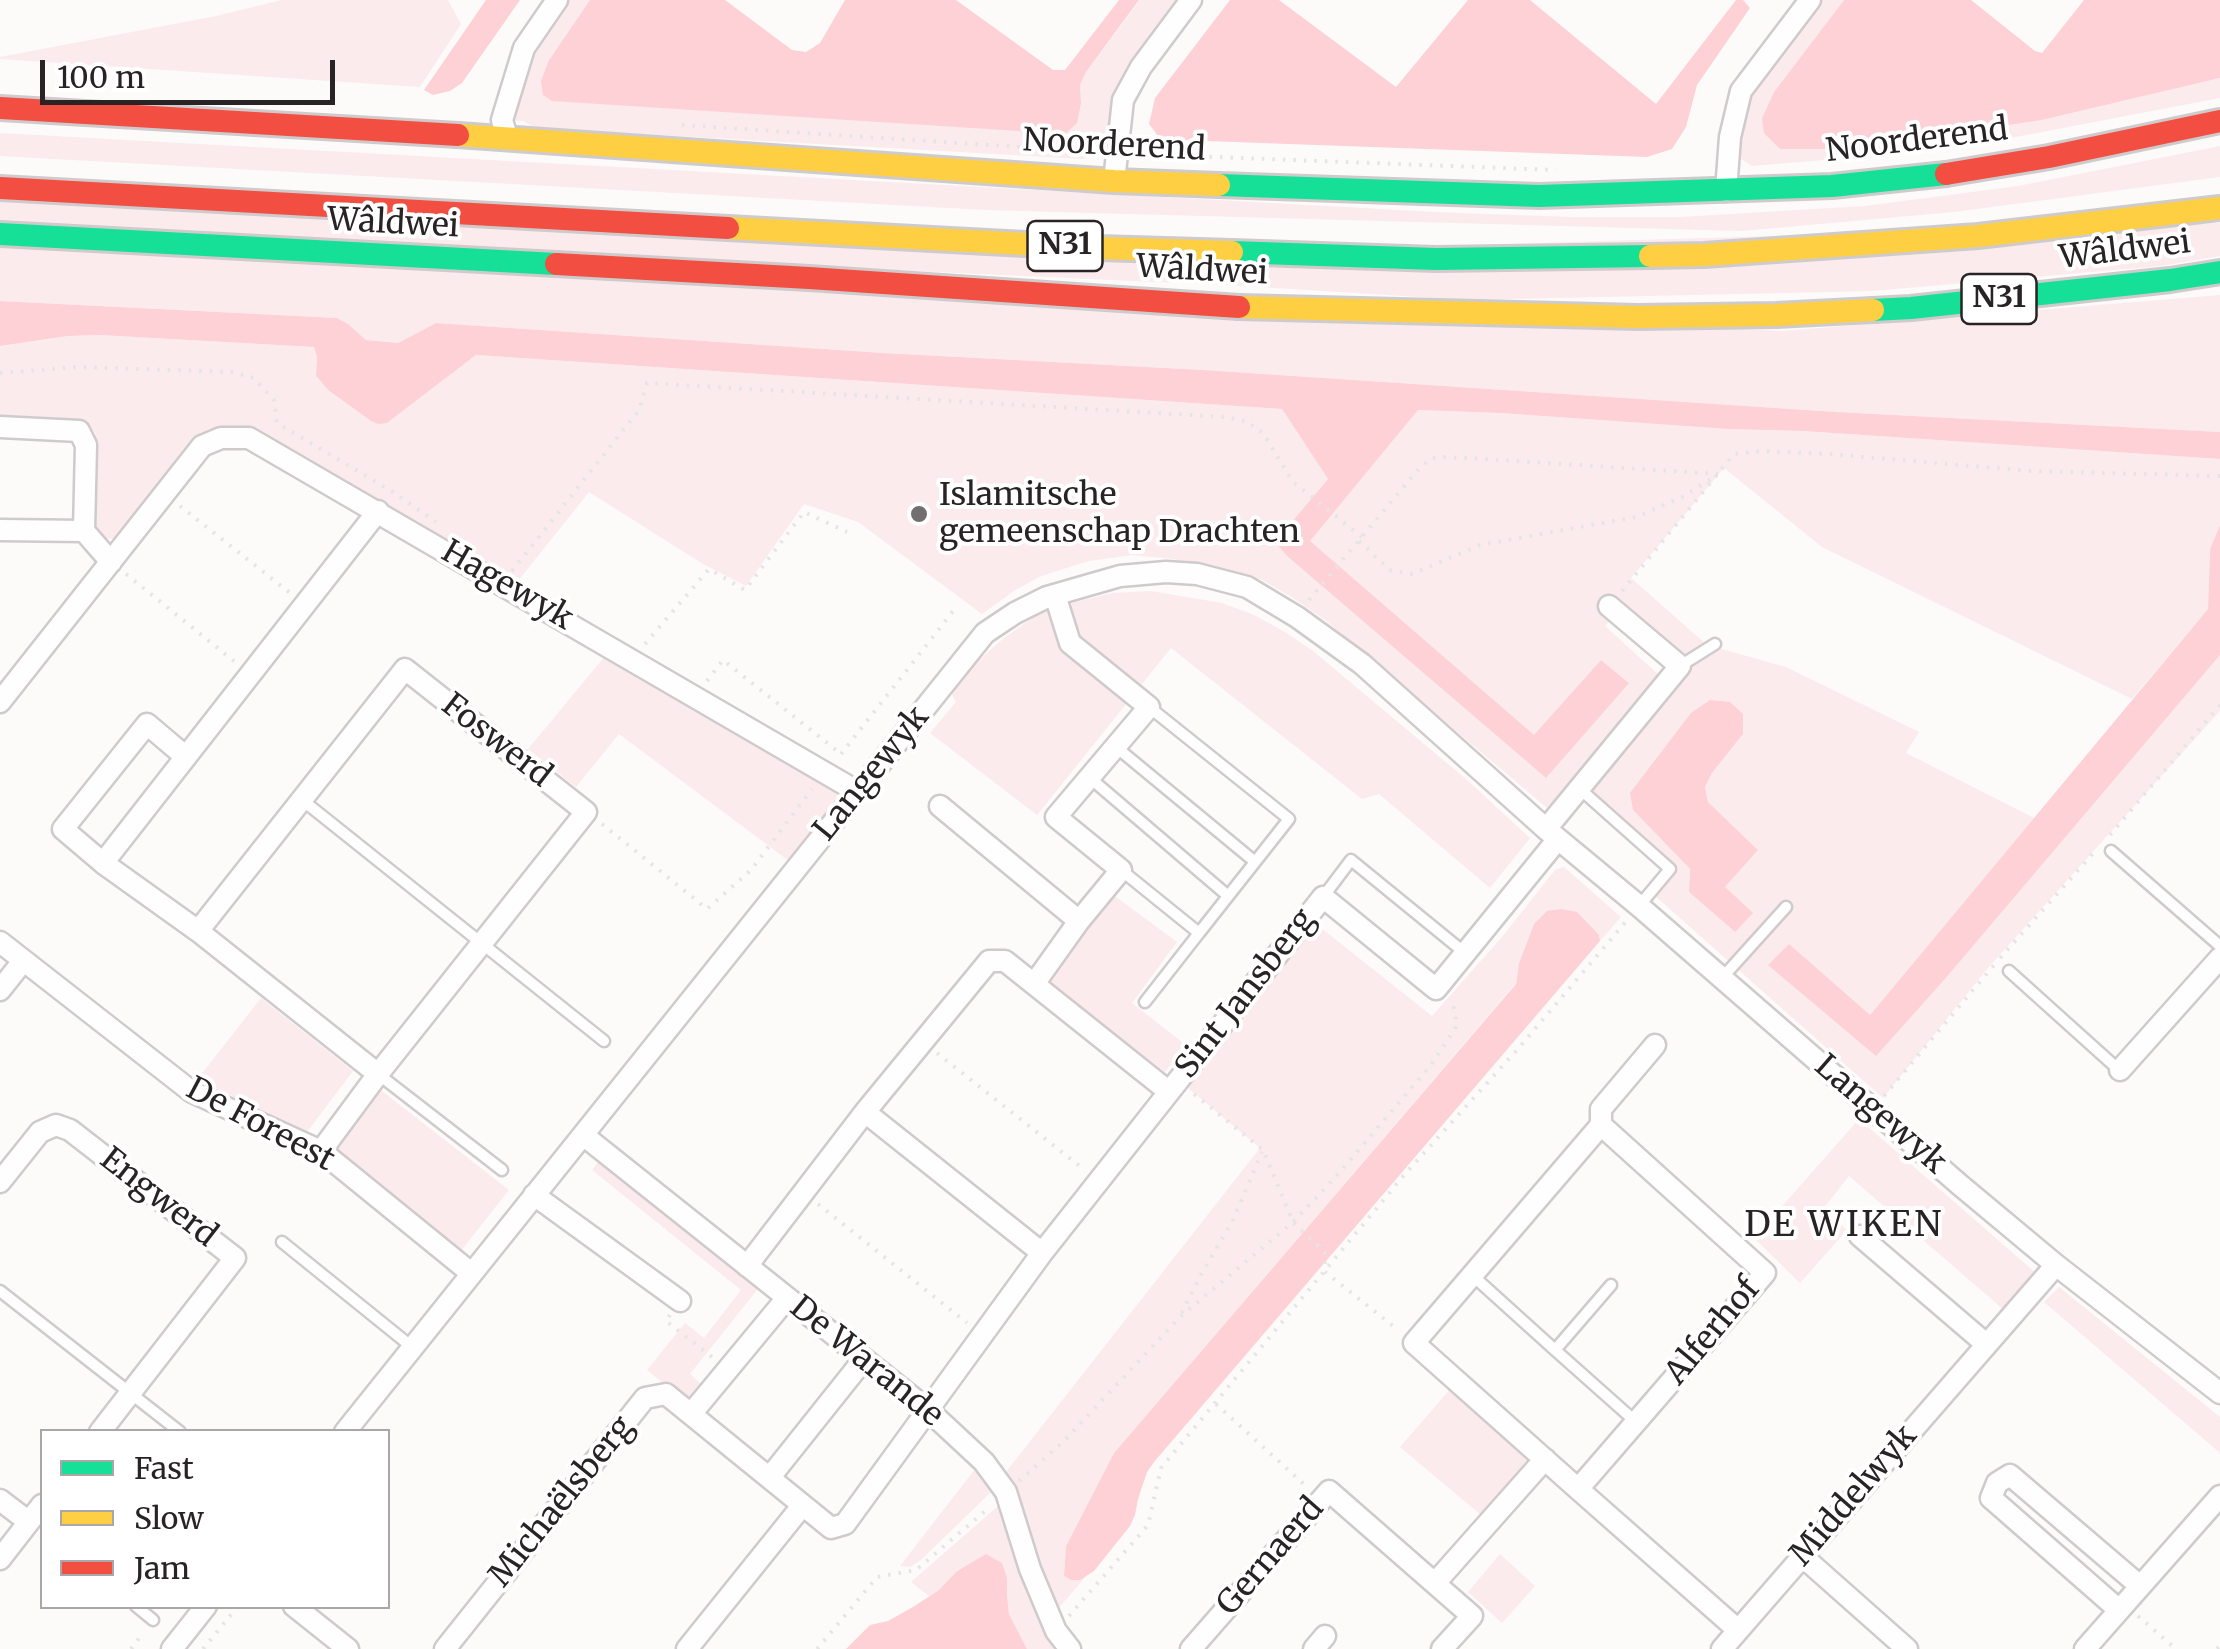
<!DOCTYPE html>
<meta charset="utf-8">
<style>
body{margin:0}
#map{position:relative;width:2220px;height:1649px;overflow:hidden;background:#fdfafa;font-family:Merriweather,serif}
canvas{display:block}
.legend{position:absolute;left:40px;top:1429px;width:350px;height:180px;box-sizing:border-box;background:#fff;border:2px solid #a9a7a7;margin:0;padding:12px 18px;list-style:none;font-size:30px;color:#282324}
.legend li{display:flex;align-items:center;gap:20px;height:50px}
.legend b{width:50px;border:2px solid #a9a7a7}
.scale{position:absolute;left:40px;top:60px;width:295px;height:45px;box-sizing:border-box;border:5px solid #282324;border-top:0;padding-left:12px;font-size:30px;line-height:35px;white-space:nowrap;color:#282324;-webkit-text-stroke:8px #fff;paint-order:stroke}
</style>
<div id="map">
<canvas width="2220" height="1649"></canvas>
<ul class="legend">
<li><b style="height:12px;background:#16e098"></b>Fast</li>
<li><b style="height:12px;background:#ffcf43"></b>Slow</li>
<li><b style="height:12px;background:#f24e42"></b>Jam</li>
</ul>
<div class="scale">100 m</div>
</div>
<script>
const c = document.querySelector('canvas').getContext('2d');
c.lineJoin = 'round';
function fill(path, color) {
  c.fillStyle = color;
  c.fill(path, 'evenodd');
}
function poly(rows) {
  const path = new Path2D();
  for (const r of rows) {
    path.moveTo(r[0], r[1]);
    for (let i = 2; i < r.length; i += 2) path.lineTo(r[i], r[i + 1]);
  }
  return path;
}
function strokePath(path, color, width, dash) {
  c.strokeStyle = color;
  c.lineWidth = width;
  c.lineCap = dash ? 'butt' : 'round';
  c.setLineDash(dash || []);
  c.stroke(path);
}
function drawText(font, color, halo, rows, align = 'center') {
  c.font = font + ' Merriweather,serif';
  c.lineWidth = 8;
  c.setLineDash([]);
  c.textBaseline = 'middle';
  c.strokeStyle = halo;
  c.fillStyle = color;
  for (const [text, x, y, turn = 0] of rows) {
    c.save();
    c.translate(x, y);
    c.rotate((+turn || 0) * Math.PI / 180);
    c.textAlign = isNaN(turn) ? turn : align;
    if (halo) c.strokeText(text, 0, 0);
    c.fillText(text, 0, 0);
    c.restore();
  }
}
fill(poly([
 [282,0,448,0,461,24,420,87,0,59,0,57,216,16],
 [565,0,590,0,549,60,1081,103,1080,85,1086,72,1140,0,1178,0,1122,78,1113,106,1108,142,1100,152,1084,159,534,128,524,121,502,120,534,44],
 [1819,0,1844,0,1774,92,1762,118,1780,149,1831,149,1931,137,2042,120,2220,78,2220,98,1979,144,1924,152,1752,166,1736,156,1745,101],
 [0,133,1435,212,1570,217,1680,217,1865,206,2018,186,2220,146,2220,177,1954,212,1742,231,986,210,0,156],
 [0,200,1090,256,2220,223,2220,256,2161,266,1872,291,1466,300,1244,286,781,265,0,221],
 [0,247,1783,331,2220,295,2220,432,1836,412,1203,370,883,353,436,323,398,343,366,340,348,324,337,318,0,301],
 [99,335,314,347,317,357,316,377,328,390,371,421,387,423,476,355,1282,409,1328,479,1276,542,1287,556,1546,778,1628,682,1601,660,1534,736,1309,541,1418,410,1500,413,1728,429,1803,431,2220,459,2220,525,2210,549,2208,609,2132,699,1822,547,1724,468,1631,578,1707,645,1786,667,1919,732,1906,753,2034,818,1869,1016,1789,945,1769,964,1876,1055,1945,979,2220,655,2220,711,1987,969,1883,1098,1654,895,1678,868,1588,787,1690,666,1623,606,1605,626,1660,676,1547,808,1325,620,1290,596,1260,579,1173,559,1133,555,1089,561,1041,576,1014,591,982,614,858,522,804,504,746,586,703,564,589,492,513,587,246,433,185,452,114,539,99,537,90,523,95,433,87,426,60,418,0,415,0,346,68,336],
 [1743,734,1712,773,1705,787,1708,802,1758,850,1725,887,1735,932,1689,892,1690,869,1633,810],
 [1151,591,1222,603,1254,615,1285,632,1313,651,1467,780,1530,838,1490,888,1379,794,1362,799,1171,648,1037,815,930,733,956,702,948,687,1004,638,1044,610,1112,593],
 [606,655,844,793,789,861,619,734,576,787,528,749],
 [1564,867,1621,917,1600,941,1599,934,1534,924,1519,963,1516,983,1114,1453,1066,1546,1064,1576,1080,1580,1087,1575,1057,1610,1020,1499,1012,1486,1006,1472,1260,1148,1182,1083,1309,925,1316,924,1432,1016,1502,937,1555,870],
 [1112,894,1177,942,1132,1003,1186,1045,1165,1072,1045,979],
 [261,998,353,1071,304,1136,193,1085],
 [378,1088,509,1190,460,1252,331,1149],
 [1859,1119,2037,1274,2004,1310,1849,1176,1823,1209,1847,1230,1800,1283,1754,1238],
 [602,1157,761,1285,690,1374,701,1384,687,1402,647,1370,685,1323,704,1338,741,1290,592,1170],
 [2059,1287,2220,1417,2220,1453,2044,1302],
 [1459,1379,1535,1452,1481,1515,1400,1447],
 [975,1469,992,1491,921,1560,910,1567,900,1566],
 [998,1506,1044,1632,1055,1649,1027,1649,1009,1614,1007,1595,1007,1578,956,1572,939,1590,929,1596,911,1582],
 [1500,1554,1535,1586,1502,1623,1468,1592]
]), '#fbebec');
fill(poly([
 [486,0,520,0,462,83,450,91,433,95,424,90],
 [590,0,725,0,792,50,806,52,820,43,845,0,956,0,1053,70,1065,70,1119,0,1139,0,1086,72,1080,85,1081,103,1077,123,1065,134,552,101,543,95,541,81,549,60],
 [1230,0,1279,0,1396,87,1468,0,1530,0,1656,104,1736,0,1743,0,1750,8,1697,85,1686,127,1672,149,1647,157,1179,140,1158,136,1149,124,1155,98],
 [1844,0,1971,0,2035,51,2042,53,2084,0,2220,0,2220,78,2042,120,1931,137,1831,149,1780,149,1764,133,1762,118,1774,92],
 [0,301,337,318,348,324,366,340,398,343,436,323,883,353,1203,370,1836,412,2220,432,2220,459,1803,431,1728,429,1500,413,1418,410,1310,541,1534,735,1601,660,1629,683,1546,778,1287,556,1275,542,1328,479,1282,409,476,355,387,423,378,424,371,421,328,390,316,376,317,357,314,347,99,335,68,336,0,346],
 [2220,525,2220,655,1945,979,1876,1056,1768,965,1789,944,1870,1015,2208,609,2210,549],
 [1710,700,1730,702,1743,714,1743,734,1712,773,1705,787,1708,802,1758,850,1725,887,1753,913,1735,932,1689,892,1690,869,1633,810,1630,793,1691,713],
 [1561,909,1577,912,1599,935,1600,941,1154,1462,1147,1472,1138,1499,1135,1515,1130,1526,1094,1571,1080,1580,1071,1580,1064,1576,1066,1546,1114,1453,1516,984,1519,963,1534,924,1547,911],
 [986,1554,1002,1563,1007,1578,1007,1595,1009,1614,1027,1649,846,1649,870,1625,888,1621,913,1607,939,1590,956,1572]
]), '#fdd1d6');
const lane = poly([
 [1680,666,1715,644],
 [1116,747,1254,861],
 [1090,778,1227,895],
 [1580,789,1670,869,1639,906],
 [301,799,604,1041],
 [2111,851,2220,946],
 [1121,870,1199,933,1289,819,1149,707],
 [1323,897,1351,860,1465,953],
 [2009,971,2119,1070],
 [1722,978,1786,907],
 [1145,1002,1199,933],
 [378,1074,502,1170],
 [282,1242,412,1347],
 [1472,1275,1555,1350],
 [1611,1285,1555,1350,1636,1422],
 [0,1291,180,1432],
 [136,1606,153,1620]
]);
const street = poly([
 [507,138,502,120,524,48,557,0],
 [1114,181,1123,100,1141,67,1191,0],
 [1726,191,1730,137,1741,91,1810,0],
 [0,427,79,431,86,445,84,531,111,562],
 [0,530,84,531],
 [0,702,202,446,221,438,249,438,858,792],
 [186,757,147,724,63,829,103,863,198,931,378,1074],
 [940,806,1079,921],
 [1546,829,1680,666,1609,606],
 [103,863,378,511],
 [198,931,405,669,586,812,378,1074,321,1151],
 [0,942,192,1092,321,1151,471,1273],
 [1034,984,1079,921,1121,870,1056,817,1149,707,1070,643,1055,595],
 [0,990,23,961],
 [2120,1070,2220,958],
 [865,1112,1042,1253],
 [1601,1125,1601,1109,1655,1045],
 [583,1135,927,1409,984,1462,1006,1492,1030,1569,1056,1631,1070,1649],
 [0,1182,40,1132,56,1125,70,1130,235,1258,100,1432],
 [534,1195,680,1301],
 [1860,1236,1986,1344],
 [747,1266,865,1112,989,961,1005,961,1168,1091],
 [691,1414,787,1298],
 [345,1432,985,633,1015,613,1047,597,1120,576,1166,572,1197,574,1247,587,1297,617,1362,664,1546,829,1639,906,1960,1185,2056,1265,2220,1393],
 [770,1477,864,1359],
 [1578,1489,1765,1273,1601,1125,1414,1343,1578,1489,1738,1630],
 [0,1500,29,1522],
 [1802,1556,1907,1649],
 [0,1559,42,1505],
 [1435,1583,1545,1459],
 [294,1606,348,1649],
 [2119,1610,1991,1498,1997,1483,2010,1475,2140,1586],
 [172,1649,206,1606],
 [445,1649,645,1398,666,1394,831,1528,845,1524,1042,1253,1323,897,1436,989,1558,839],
 [687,1649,802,1506],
 [1191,1649,1329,1491,1472,1616,1442,1649],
 [1314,1649,1325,1636],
 [1722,1649,2056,1265],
 [2085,1649,2220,1496]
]);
const fast = poly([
 [1219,185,1539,196,1832,186,1946,174],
 [0,234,556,264],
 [1232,252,1436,259,1650,256],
 [1873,310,1911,308,2170,280,2220,272]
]);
const slow = poly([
 [458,135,1114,181,1219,185],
 [728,228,1099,248,1232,252],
 [1650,256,1704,255,1978,236,2220,208],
 [1239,307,1638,317,1776,315,1873,310]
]);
const jam = poly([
 [0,108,458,135],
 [1946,174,2049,157,2220,121],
 [0,188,728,228],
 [556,264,809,278,1239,307]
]);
strokePath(lane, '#cfcbcc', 15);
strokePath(street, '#cfcbcc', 25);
strokePath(fast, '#cfcbcc', 28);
strokePath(slow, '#cfcbcc', 28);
strokePath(jam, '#cfcbcc', 28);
strokePath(poly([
 [682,125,1097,152],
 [1136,154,1556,170],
 [0,373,77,367,232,372,254,378,274,400,277,423,393,492,436,522],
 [180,506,290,593],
 [1359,541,1390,570,1412,574,1480,545,1636,517,1682,497,1714,477],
 [512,571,639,410,647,383,1225,417,1246,421,1263,433,1293,482,1362,537],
 [126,574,235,662],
 [1622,591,1734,454,1762,451,1829,454,2031,471,2220,476],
 [1309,600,1417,471,1430,459,1442,457,1485,459,1718,474],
 [645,644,709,569,745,590,804,512,847,532],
 [707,681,723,660,841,754],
 [841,754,954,610],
 [602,824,707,909,751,870,812,789],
 [2110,835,2220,705],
 [2000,958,2097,849],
 [937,1053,1082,1168],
 [1194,1094,1263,1150,1293,1222,1326,1254,1324,1271,1398,1330],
 [1884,1096,1994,965],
 [818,1204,967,1323],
 [1182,1313,1199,1278,1232,1222,1262,1152],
 [670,1315,666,1321,712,1357],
 [1216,1404,1307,1487],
 [1019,1481,1064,1441,1180,1317,1293,1222,1333,1180,1431,1065,1457,1026,1452,999],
 [1069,1616,1148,1525,1161,1468,1405,1174,1517,1050,1628,919],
 [2138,1616,2176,1649],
 [131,1649,143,1633],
 [203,1649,238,1606],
 [817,1649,877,1577,916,1570,990,1507],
 [2217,1649,2220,1646]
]), '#e5e5e5', 4, [2.5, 8]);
strokePath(lane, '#fffefe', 10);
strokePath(street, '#fffefe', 20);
strokePath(fast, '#16e098', 22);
strokePath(slow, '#ffcf43', 22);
strokePath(jam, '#f24e42', 22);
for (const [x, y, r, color] of [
 [919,514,10,"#736e6f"]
]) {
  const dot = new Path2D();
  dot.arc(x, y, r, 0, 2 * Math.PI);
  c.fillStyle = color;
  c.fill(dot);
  strokePath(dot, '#fff', 4);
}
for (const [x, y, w] of [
 [1065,246,75],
 [1999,299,75]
]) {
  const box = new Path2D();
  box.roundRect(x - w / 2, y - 25, w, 50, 8);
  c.fillStyle = '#fff';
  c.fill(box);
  strokePath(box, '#282324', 2.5);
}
drawText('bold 30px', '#282324', null, [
 ["N31",1065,246],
 ["N31",1999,299]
]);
drawText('32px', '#282324', '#fff', [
 ["Noorderend",1917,141,-7],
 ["Noorderend",1114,146,3],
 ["Wâldwei",393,224,3],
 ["Wâldwei",2125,251,-7],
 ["Wâldwei",1202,271,3],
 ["Hagewyk",507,586,30],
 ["Foswerd",496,741,38],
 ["Langewyk",872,774,-51],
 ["Sint Jansberg",1246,994,-52],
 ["Langewyk",1880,1115,41],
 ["De Foreest",260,1125,28],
 ["Engwerd",158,1198,38],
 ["Alferhof",1713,1332,-50],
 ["De Warande",866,1362,39],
 ["Middelwyk",1854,1496,-49],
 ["Michaëlsberg",562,1502,-51],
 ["Gernaerd",1271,1557,-49]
]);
drawText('32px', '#282324', '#fff', [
 ["Islamitsche",939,496],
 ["gemeenschap Drachten",939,533]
], 'left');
c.letterSpacing = '2.5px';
drawText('35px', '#282324', '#fff', [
 ["DE WIKEN",1844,1226]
]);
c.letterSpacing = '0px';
</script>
